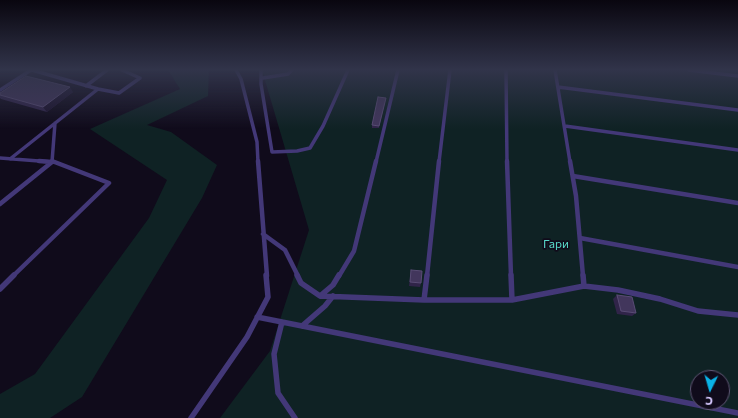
<!DOCTYPE html>
<meta charset="utf-8">
<style>
body{margin:0}
#map{position:relative;width:738px;height:418px;overflow:hidden;background:#100b1b;font-family:Commissioner,sans-serif}
canvas{display:block}
.north{position:absolute;left:690px;top:370px;width:40px;height:40px;box-sizing:border-box;background:#100b1b;border:1px solid #5f5675;border-radius:50%;rotate:185deg;font-size:11px;font-weight:700;line-height:16px;text-align:center;color:#d5c7fd}
.north::after{content:'';display:block;margin:auto;width:14px;height:18px;background:#0ab2e7;clip-path:polygon(50% 0,100% 100%,50% 72%,0 100%)}
</style>
<div id="map">
<canvas width="738" height="418"></canvas>
<div class="north">С</div>
</div>
<script>
const c = document.querySelector('canvas').getContext('2d');
c.lineJoin = 'round';
function fill(path, color) {
  c.fillStyle = color;
  c.fill(path, 'evenodd');
}
function poly(rows) {
  const path = new Path2D();
  for (const r of rows) {
    path.moveTo(r[0], r[1]);
    for (let i = 2; i < r.length; i += 2) path.lineTo(r[i], r[i + 1]);
  }
  return path;
}
function strokePath(path, color, width, dash) {
  c.strokeStyle = color;
  c.lineWidth = width;
  c.lineCap = dash ? 'butt' : 'round';
  c.setLineDash(dash || []);
  c.stroke(path);
}
function drawText(font, color, halo, rows, align = 'center') {
  c.font = font + ' Commissioner,sans-serif';
  c.lineWidth = 3.5;
  c.setLineDash([]);
  c.textBaseline = 'middle';
  c.strokeStyle = halo;
  c.fillStyle = color;
  for (const [text, x, y, turn = 0] of rows) {
    c.save();
    c.translate(x, y);
    c.rotate((+turn || 0) * Math.PI / 180);
    c.textAlign = isNaN(turn) ? turn : align;
    if (halo) c.strokeText(text, 0, 0);
    c.fillText(text, 0, 0);
    c.restore();
  }
}
fill(poly([
 [168,70,209,70,208,96,147,125,171,132,217,165,202,198,82,397,50,418,0,418,0,394,35,374,149,218,167,180,90,129,180,89],
 [262,70,738,70,738,418,220,418,270,351,309,230],
 [698,378,722,378,722,402,698,402]
]), '#0f2224');
strokePath(poly([
 [236,70,241,79,257,142,258,162],
 [261,70,261,84,272,152,297,151,310,148,323,126,348,70],
 [506,70,507,162],
 [555,70,570,162],
 [689,70,738,76],
 [263,78,288,74,292,70],
 [86,86,107,70],
 [558,87,738,110],
 [98,89,119,93,140,78,122,70],
 [0,90,31,70],
 [565,126,738,150],
 [0,158,52,162],
 [10,159,98,89,32,70],
 [52,162,55,123],
 [376,162,398,70],
 [439,162,450,70]
]), '#433878', 3.5);
strokePath(poly([
 [258,161,267,276],
 [507,161,511,276],
 [570,161,576,196,583,276],
 [573,176,738,203],
 [0,204,52,162,39,161],
 [263,234,285,250,298,276],
 [580,238,738,267],
 [13,276,109,183,52,161],
 [339,276,354,251,376,161],
 [427,276,439,161]
]), '#433878', 4.5);
strokePath(poly([
 [297,275,301,283,320,296,424,300,512,300,584,286,618,290,660,299,698,311,738,315],
 [511,275,512,300],
 [583,275,584,286],
 [0,289,14,275],
 [320,296,333,285,339,275],
 [424,300,427,275],
 [257,317,738,413],
 [282,322,274,354,278,393,295,418],
 [302,326,325,306,333,296],
 [191,418,247,337,268,297,266,275]
]), '#433878', 5.5);
fill(poly([
 [73,92,47,112,1,99,0,98,0,93],
 [386,98,379,128,372,128,372,125],
 [411,270,421,283,420,287,409,286],
 [617,295,636,313,632,316,617,314,613,299]
]), '#302449');
fill(poly([
 [70,87,73,92,47,112,43,107]
]), '#1c132e');
const building = poly([
 [26,76,70,87,43,107,0,95,0,93,26,76],
 [378,97,386,98,379,126,372,125,378,97],
 [411,270,422,271,421,283,410,282,411,270],
 [617,295,632,297,636,313,621,311,617,295]
]);
fill(building, '#42365c');
strokePath(building, '#594c75', 1);
const sky = c.createLinearGradient(0, 0, 0, 129);
sky.addColorStop(0, '#09060f');
sky.addColorStop(0.54, '#31344a');
sky.addColorStop(1, '#31344a00');
c.fillStyle = sky;
c.fillRect(0, 0, 738, 129);
drawText('12px', '#58d8c9', '#100b1b', [
 ["Гари",556,244]
]);
</script>
